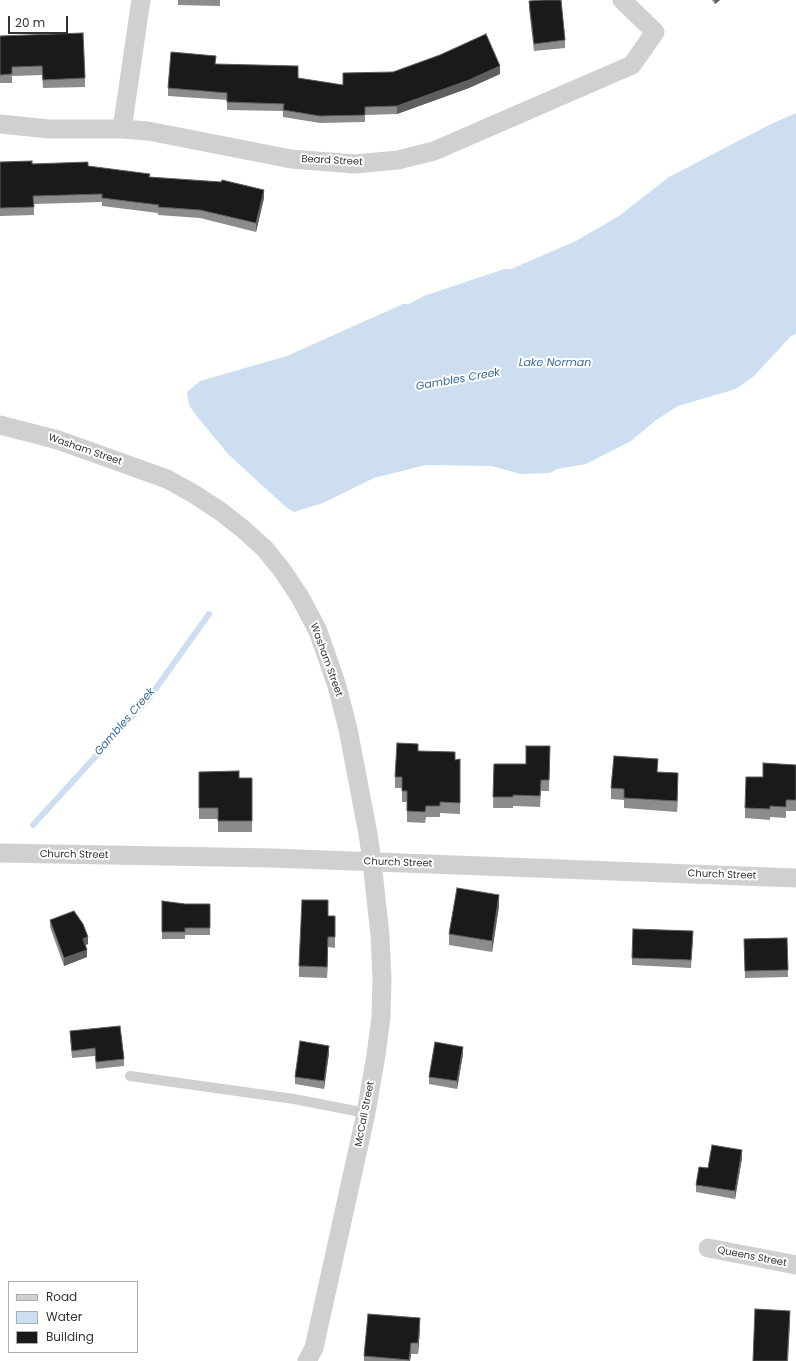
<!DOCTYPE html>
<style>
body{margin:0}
#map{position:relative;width:796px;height:1361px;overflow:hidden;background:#fff;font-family:Poppins,sans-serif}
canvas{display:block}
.legend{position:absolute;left:8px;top:1281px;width:130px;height:72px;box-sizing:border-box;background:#fff;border:1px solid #adadad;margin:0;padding:5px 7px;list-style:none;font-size:12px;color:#333}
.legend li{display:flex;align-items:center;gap:8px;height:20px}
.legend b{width:20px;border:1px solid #adadad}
.scale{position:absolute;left:8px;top:16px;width:60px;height:18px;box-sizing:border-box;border:2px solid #333;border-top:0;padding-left:5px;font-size:12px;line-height:14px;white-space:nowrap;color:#333;-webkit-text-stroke:3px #fff;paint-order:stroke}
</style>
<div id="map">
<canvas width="796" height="1361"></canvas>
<ul class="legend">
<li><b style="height:5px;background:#d0d0d0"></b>Road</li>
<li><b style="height:11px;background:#ccdef0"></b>Water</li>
<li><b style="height:11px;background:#1a1a1a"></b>Building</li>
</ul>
<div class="scale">20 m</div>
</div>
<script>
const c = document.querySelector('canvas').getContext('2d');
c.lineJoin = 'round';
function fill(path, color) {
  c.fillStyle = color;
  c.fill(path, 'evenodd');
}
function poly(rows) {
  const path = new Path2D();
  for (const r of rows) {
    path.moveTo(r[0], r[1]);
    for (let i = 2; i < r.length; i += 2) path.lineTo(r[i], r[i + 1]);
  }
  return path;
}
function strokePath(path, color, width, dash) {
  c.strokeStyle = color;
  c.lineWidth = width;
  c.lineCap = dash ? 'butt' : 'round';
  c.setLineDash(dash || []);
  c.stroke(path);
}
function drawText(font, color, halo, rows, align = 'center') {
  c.font = font + ' Poppins,sans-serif';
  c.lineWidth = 4;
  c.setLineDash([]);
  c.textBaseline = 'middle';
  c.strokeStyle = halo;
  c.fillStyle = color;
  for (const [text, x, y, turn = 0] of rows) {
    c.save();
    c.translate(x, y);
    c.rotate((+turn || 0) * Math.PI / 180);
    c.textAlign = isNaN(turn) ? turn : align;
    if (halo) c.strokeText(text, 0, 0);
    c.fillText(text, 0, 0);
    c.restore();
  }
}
fill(poly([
 [796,113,796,334,791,336,754,376,736,389,678,406,656,420,631,441,586,464,557,469,550,473,521,474,491,466,426,465,374,478,323,503,294,512,287,508,229,455,195,414,189,405,187,392,200,381,287,356,403,304,409,304,424,296,504,269,511,269,576,241,619,216,669,177,771,124]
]), '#ccdef0');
strokePath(poly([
 [33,825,149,698,209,614]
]), '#ccdef0', 6);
strokePath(poly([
 [130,1076,294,1099,366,1113]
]), '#d0d0d0', 10);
strokePath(poly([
 [0,124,49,129,122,129,148,131,291,159,355,164,398,160,434,151,632,65,655,32,622,0],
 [122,129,141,0],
 [0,425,58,440,167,479,194,494,220,511,243,529,265,549,282,570,300,597,318,631,337,686,348,729,368,834,372,862,380,935,382,979,381,1017,376,1055,366,1113,314,1348,307,1361],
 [0,853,273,858,796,878],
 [708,1248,796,1265]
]), '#d0d0d0', 19);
fill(poly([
 [178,0,220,0,220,6,178,5],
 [712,0,720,0,715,4],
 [529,1,565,40,565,48,534,51,529,9],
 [0,36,85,78,85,87,43,88,42,75,12,76,12,83,0,83],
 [215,64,298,78,343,85,500,74,469,88,397,114,365,115,365,122,320,123,283,117,283,111,227,110,227,100,168,96,168,88],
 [0,162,88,166,264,198,256,232,200,218,158,215,158,213,102,206,102,202,34,204,34,215,0,216],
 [418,751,455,760,460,759,460,814,440,813,440,817,426,817,425,823,407,822,407,802,402,802,402,788,395,788,395,777],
 [550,757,549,791,541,791,540,807,513,806,513,808,493,808,494,764,526,764],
 [796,765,796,811,786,811,786,818,770,817,770,820,745,818,745,808,763,777],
 [199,772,239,778,252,778,252,832,218,832,218,819,199,819],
 [658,772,678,784,677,812,624,808,624,800,611,799,611,788],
 [162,901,185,904,210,904,210,935,185,935,185,939,162,939],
 [499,906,492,952,449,945,449,934],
 [328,916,335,927,335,948,328,947,327,978,299,977,299,966],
 [50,920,88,944,86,945,87,957,64,966,50,927],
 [787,938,788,977,745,978,744,939],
 [693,939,691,968,632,965,632,958],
 [70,1031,124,1059,124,1066,96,1069,95,1056,72,1058,70,1038],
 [329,1053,324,1089,295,1084,295,1077],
 [463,1054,457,1089,429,1084,429,1077],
 [742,1158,735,1199,696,1192,696,1185,708,1168],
 [420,1329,418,1354,411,1354,410,1361,364,1361,364,1356]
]), '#8c8c8c');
fill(poly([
 [715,0,720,0,715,4],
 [500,66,500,74,469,88,397,114,397,106],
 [264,190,264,198,256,232,256,223],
 [678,773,678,784,677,812,677,801],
 [499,895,499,906,492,952,492,941],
 [88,937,88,944,83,946,83,939],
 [328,937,328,947,327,978,327,967],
 [87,950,87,957,64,966,64,958],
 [329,1046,329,1053,324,1089,324,1081],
 [463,1047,463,1054,457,1089,457,1081],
 [742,1150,742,1158,735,1199,735,1191],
 [790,1311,790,1322,788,1361,787,1361],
 [420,1318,420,1329,418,1354,418,1343],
 [411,1343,411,1354,410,1361,409,1361]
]), '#5f5f5f');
const building = poly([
 [543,0,561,0,565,40,534,44,529,1,543,0],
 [83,33,85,78,43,80,42,66,12,67,12,74,0,75,0,36,83,33],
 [486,34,500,66,469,80,397,106,365,107,365,115,320,116,283,110,284,104,227,102,227,93,168,88,171,52,216,56,215,64,298,66,298,78,343,85,343,73,393,72,440,55,486,34],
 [32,161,32,164,88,162,88,166,150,174,149,177,221,182,222,180,264,190,256,223,200,210,158,207,159,205,102,198,102,194,33,196,34,207,0,208,0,162,32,161],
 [397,743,418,744,418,751,455,752,455,760,460,759,460,803,440,802,440,806,426,806,425,812,407,811,407,791,402,791,402,777,395,777,397,743],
 [526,746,550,746,549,780,541,780,540,796,513,795,513,797,493,797,494,764,526,764,526,746],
 [614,756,658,759,657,772,678,773,677,801,624,798,624,789,611,788,614,756],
 [763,763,796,765,796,800,786,800,786,807,770,806,770,809,745,808,746,777,763,777,763,763],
 [239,771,239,778,252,778,252,821,218,821,218,808,199,808,199,772,239,771],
 [457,888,499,895,492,941,449,934,457,888],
 [302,900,328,900,328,916,335,916,335,937,328,937,327,967,299,966,302,900],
 [162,901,185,904,210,904,210,928,185,928,185,932,162,932,162,901],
 [74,911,83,924,88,937,83,939,87,950,64,958,50,920,74,911],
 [633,929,693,931,691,960,632,958,633,929],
 [787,938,788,970,745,971,744,939,787,938],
 [120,1026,124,1059,96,1062,95,1048,72,1051,70,1031,120,1026],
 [300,1041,329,1046,324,1081,295,1077,300,1041],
 [435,1042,463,1047,457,1081,429,1077,435,1042],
 [712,1145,742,1150,735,1191,696,1185,699,1167,708,1168,712,1145],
 [755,1309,790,1311,787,1361,753,1361,755,1309],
 [368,1314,420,1318,418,1343,411,1343,409,1360,364,1356,368,1314]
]);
fill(building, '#1a1a1a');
strokePath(building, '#5f5f5f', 1);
drawText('10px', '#333', '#fff', [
 ["Beard Street",332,161,3],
 ["Washam Street",85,450,19],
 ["Washam Street",326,660,70],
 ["Church Street",74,855,1],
 ["Church Street",398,863,2],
 ["Church Street",722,875,2],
 ["McCall Street",365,1114,-79],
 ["Queens Street",752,1257,11]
]);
drawText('italic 11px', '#386b9d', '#fff', [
 ["Lake Norman",555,363],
 ["Gambles Creek",458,380,-10],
 ["Gambles Creek",125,722,-49]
]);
</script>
